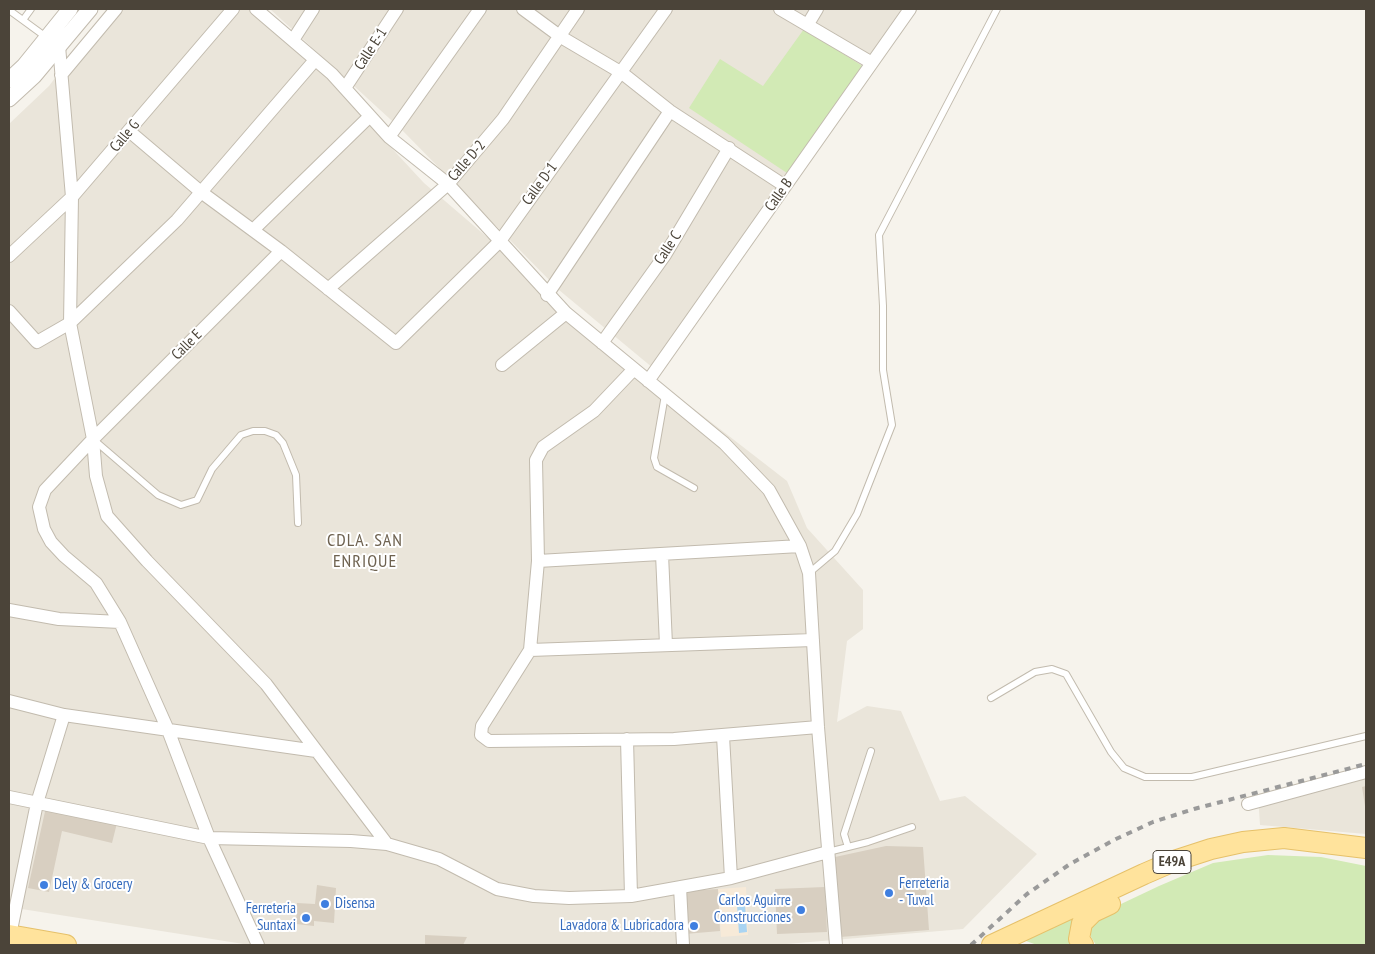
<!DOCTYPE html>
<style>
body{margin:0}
#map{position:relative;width:1375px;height:954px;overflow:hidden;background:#f6f3ec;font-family:"PT Sans Narrow",sans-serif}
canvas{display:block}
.frame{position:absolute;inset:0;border:10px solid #4b4439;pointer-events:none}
</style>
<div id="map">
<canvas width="1375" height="954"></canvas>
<div class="frame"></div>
</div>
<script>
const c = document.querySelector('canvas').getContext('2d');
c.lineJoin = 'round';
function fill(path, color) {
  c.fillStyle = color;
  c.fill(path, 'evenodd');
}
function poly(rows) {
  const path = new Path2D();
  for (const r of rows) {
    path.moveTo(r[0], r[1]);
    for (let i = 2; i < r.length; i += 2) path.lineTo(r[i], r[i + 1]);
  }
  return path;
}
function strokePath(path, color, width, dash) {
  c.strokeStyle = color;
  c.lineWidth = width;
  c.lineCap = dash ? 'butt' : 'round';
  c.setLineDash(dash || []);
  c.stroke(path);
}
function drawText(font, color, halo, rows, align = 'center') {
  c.font = font + ' "PT Sans Narrow",sans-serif';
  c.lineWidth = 4;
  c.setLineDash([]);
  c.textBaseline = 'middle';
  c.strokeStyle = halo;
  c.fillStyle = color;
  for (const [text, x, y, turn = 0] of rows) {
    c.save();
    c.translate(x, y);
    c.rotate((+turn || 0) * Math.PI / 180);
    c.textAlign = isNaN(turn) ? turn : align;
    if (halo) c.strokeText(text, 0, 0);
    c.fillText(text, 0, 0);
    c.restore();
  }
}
fill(poly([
 [107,9,248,9,320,71,424,183,627,357,787,481,807,528,863,590,863,629,847,641,837,722,867,706,901,711,940,801,965,796,1037,854,963,929,775,945,250,945,9,907,9,124,49,86],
 [270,9,903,9,653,368,559,290,402,130],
 [1366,771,1366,834,1260,825,1258,795]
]), '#eae5da');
fill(poly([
 [746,887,748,935,721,937,718,889]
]), '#f7ead8');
fill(poly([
 [804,29,864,67,790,175,689,108,720,59,763,86],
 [1268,855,1321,857,1366,866,1366,945,1096,945,1091,937,1091,927,1102,913,1159,886,1213,863],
 [1082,911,1078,945,1037,945,1026,941,1025,938]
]), '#d2eab5');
fill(poly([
 [745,904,747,932,739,933,737,905]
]), '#a9d4f2');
fill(poly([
 [1366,786,1366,806,1365,806,1362,787],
 [46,807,117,823,112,843,62,831,49,892,28,888],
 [886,846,923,847,929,930,840,937,835,857],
 [317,885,336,888,334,923,314,921,314,926,296,924,297,903,315,904],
 [825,887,827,932,777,934,775,889],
 [718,889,720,931,685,934,684,891],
 [425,935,467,937,463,945,425,945]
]), '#d8cfc1');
const service = poly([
 [9,10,46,37],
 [23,20,31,9],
 [665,395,654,458,657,467,694,488],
 [94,440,158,495,181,505,197,500,212,469,241,435,253,431,265,431,276,435,283,443,296,475,298,523],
 [809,573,835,551,857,514,892,425,883,370,883,306,879,235,997,9],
 [991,698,1035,672,1052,669,1066,674,1111,752,1124,768,1145,777,1192,777,1366,736],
 [848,847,844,834,871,751],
 [828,852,868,842,912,827]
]);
const minor = poly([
 [256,9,332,74,389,137,448,184,566,313,724,443,769,490,800,546,809,573,818,727,836,945],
 [523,9,561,37,622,73,670,111,785,186],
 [780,9,872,63],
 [808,24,817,9],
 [293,40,313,9],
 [55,43,59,46,72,197,70,323,93,439,96,476,107,516,147,561,266,684,387,844,439,859,497,889,534,896,569,898,631,896,731,878,828,852],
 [61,75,116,9],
 [345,88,397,9],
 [129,131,201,192,281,251,396,343,500,241,666,9],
 [389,137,480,9],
 [253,230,370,116],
 [9,256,72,197,233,9],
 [328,289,448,184,503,119,578,9],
 [547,295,670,111],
 [9,311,37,342,70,323,177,220,315,60],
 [602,343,665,255,729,148],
 [502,365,566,313],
 [634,369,594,411,543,447,536,460,538,561,530,650,482,726,481,735,489,741,674,739,818,727],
 [648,381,910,9],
 [662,554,666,645],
 [538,561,800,546],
 [9,610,59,619,120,622],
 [530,650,813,640],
 [9,701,64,715,316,751],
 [723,736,731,878],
 [627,739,631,896],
 [9,797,209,838,351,841,387,844],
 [1248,804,1366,772],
 [680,887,683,945],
 [10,935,37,803,64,715],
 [258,945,209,838,168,730,120,622,96,583,64,556,51,542,44,529,39,507,45,490,93,439,281,251]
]);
const tertiary = poly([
 [9,80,24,66,70,9],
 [9,99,34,76,90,9]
]);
const primary = poly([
 [9,935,66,945],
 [992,945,1144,874,1174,861,1211,849,1243,842,1284,838,1366,848],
 [1083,945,1079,939,1082,923,1093,912,1110,904]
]);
strokePath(service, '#c2bbae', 8);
strokePath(minor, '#c2bbae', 14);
strokePath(tertiary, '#c2bbae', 17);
strokePath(primary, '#e6c16a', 22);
strokePath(service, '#fff', 6);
strokePath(minor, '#fff', 12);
strokePath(tertiary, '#fff', 15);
strokePath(primary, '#ffe39c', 20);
strokePath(poly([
 [971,945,1027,894,1070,864,1116,839,1153,822,1194,809,1366,764]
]), '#9a9a9a', 4, [6, 6]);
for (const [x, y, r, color] of [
 [44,885,5,"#3f7fe0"],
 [889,893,5,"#3f7fe0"],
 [325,904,5,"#3f7fe0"],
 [801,910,5,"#3f7fe0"],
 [306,918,5,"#3f7fe0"],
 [694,926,5,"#3f7fe0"]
]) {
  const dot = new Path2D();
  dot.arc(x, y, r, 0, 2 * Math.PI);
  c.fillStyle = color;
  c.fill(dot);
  strokePath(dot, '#fff', 2);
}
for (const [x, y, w] of [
 [1172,862,38]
]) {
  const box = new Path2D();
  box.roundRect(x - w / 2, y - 11.5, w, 23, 4);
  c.fillStyle = '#fff';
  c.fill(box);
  strokePath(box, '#4b4439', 1);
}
drawText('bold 14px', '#4b4439', null, [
 ["E49A",1172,862]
]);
drawText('15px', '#4b4439', '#fff', [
 ["Calle E-1",371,49,-57],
 ["Calle G",125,136,-50],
 ["Calle D-2",467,161,-49],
 ["Calle D-1",540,184,-54],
 ["Calle B",779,195,-55],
 ["Calle C",668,248,-57],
 ["Calle E",187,345,-45]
]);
drawText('15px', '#366cbe', '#fff', [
 ["Ferreteria",899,884],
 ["- Tuval",899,901],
 ["Dely & Grocery",54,885],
 ["Carlos Aguirre",791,901,"right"],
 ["Construcciones",791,918,"right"],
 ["Disensa",335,904],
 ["Ferreteria",296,909,"right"],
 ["Suntaxi",296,926,"right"],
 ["Lavadora & Lubricadora",684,926,"right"]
], 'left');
c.letterSpacing = '1px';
drawText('18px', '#6e6250', '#fff', [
 ["CDLA. SAN",365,541],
 ["ENRIQUE",365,562]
]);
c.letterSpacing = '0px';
</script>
